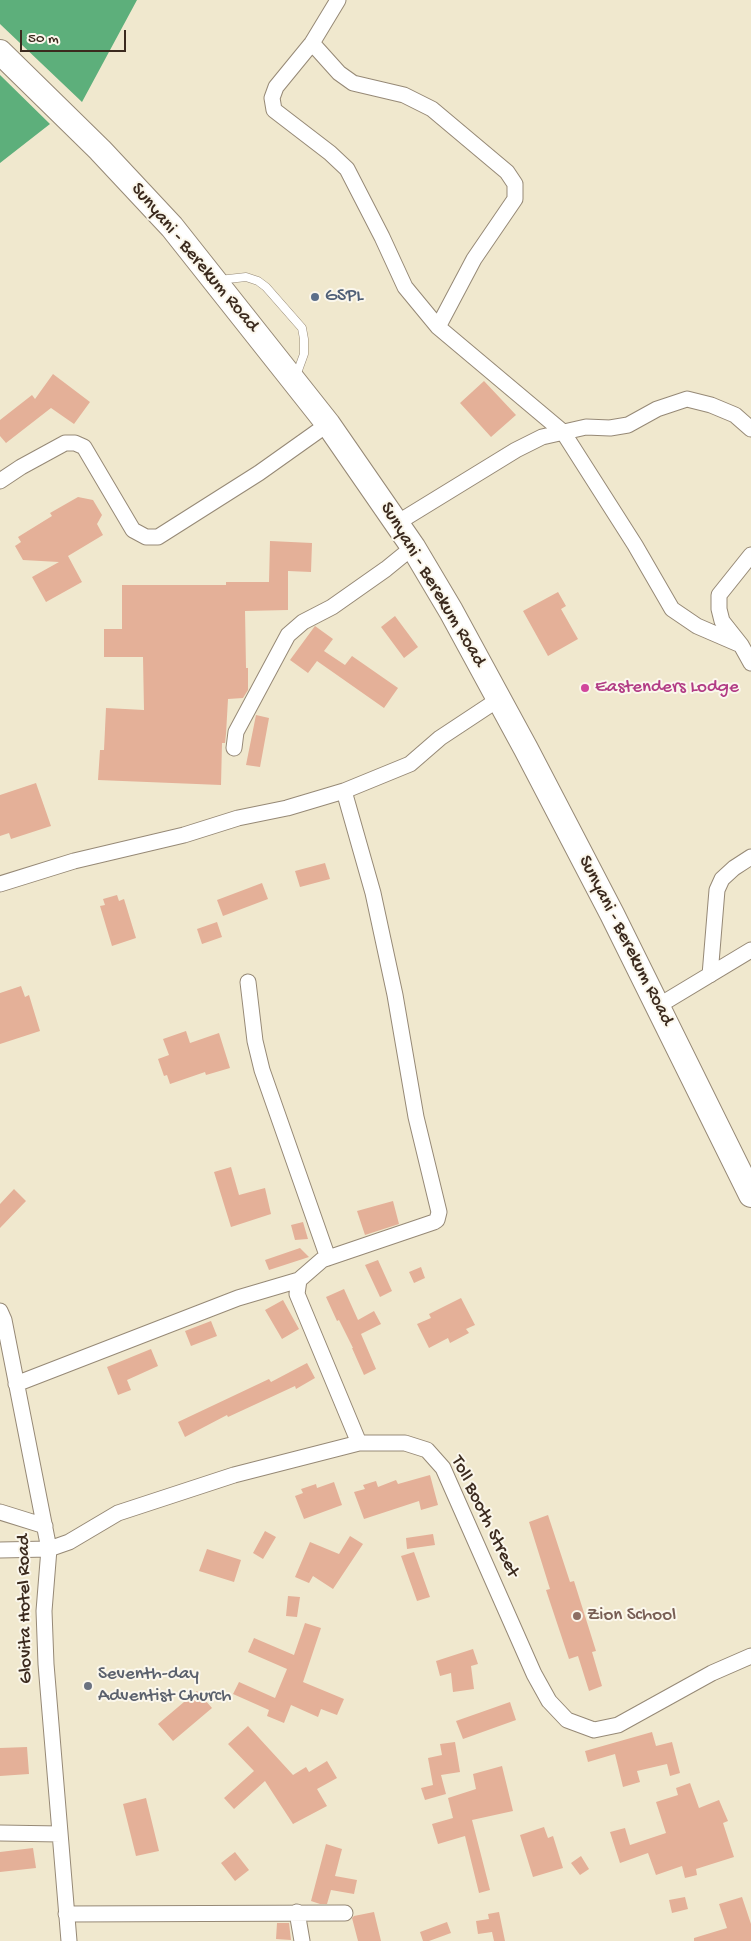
<!DOCTYPE html>
<style>
body{margin:0}
#map{position:relative;width:751px;height:1941px;overflow:hidden;background:#f0e8ce;font-family:"Gochi Hand",sans-serif}
canvas{display:block}
.scale{position:absolute;left:20px;top:30px;width:106px;height:22px;box-sizing:border-box;border:2px solid #3b2a1e;border-top:0;padding-left:6px;font-size:15px;line-height:18px;white-space:nowrap;color:#3b2a1e;-webkit-text-stroke:4px #fbf7ec;paint-order:stroke}
</style>
<div id="map">
<canvas width="751" height="1941"></canvas>
<div class="scale">50 m</div>
</div>
<script>
const c = document.querySelector('canvas').getContext('2d');
c.lineJoin = 'round';
function fill(path, color) {
  c.fillStyle = color;
  c.fill(path, 'evenodd');
}
function poly(rows) {
  const path = new Path2D();
  for (const r of rows) {
    path.moveTo(r[0], r[1]);
    for (let i = 2; i < r.length; i += 2) path.lineTo(r[i], r[i + 1]);
  }
  return path;
}
function strokePath(path, color, width, dash) {
  c.strokeStyle = color;
  c.lineWidth = width;
  c.lineCap = dash ? 'butt' : 'round';
  c.setLineDash(dash || []);
  c.stroke(path);
}
function drawText(font, color, halo, rows, align = 'center') {
  c.font = font + ' "Gochi Hand",sans-serif';
  c.lineWidth = 4;
  c.setLineDash([]);
  c.textBaseline = 'middle';
  c.strokeStyle = halo;
  c.fillStyle = color;
  for (const [text, x, y, turn = 0] of rows) {
    c.save();
    c.translate(x, y);
    c.rotate((+turn || 0) * Math.PI / 180);
    c.textAlign = isNaN(turn) ? turn : align;
    if (halo) c.strokeText(text, 0, 0);
    c.fillText(text, 0, 0);
    c.restore();
  }
}
fill(poly([
 [0,0,137,0,82,102,0,24],
 [0,75,50,124,0,163]
]), '#5daf7b');
fill(poly([
 [53,374,90,402,74,424,51,408,6,443,0,436,0,420,32,395,35,399],
 [484,381,516,415,491,437,460,403],
 [78,497,93,500,102,515,97,524,103,535,68,556,82,582,46,602,32,577,59,562,23,560,15,546,21,542,18,537,52,516,50,513],
 [270,541,312,543,311,572,288,571,288,610,245,611,246,668,248,668,248,690,243,698,228,699,226,734,225,743,222,743,221,785,98,780,100,750,104,750,106,708,144,710,143,657,104,657,104,629,122,629,122,585,226,585,226,582,269,582],
 [558,592,566,606,561,609,578,639,548,656,523,611],
 [395,616,418,647,404,658,381,627],
 [315,626,333,639,324,651,345,665,352,656,398,688,384,708,317,661,308,673,290,660],
 [256,715,269,718,260,767,246,765],
 [36,783,51,826,11,839,9,833,0,836,0,795],
 [325,863,330,879,300,887,295,871],
 [262,883,268,899,223,916,217,900],
 [117,895,119,901,124,899,136,938,112,946,100,906,105,905,103,899],
 [217,922,222,937,202,944,197,929],
 [21,986,25,997,29,995,40,1031,0,1044,0,993],
 [186,1031,190,1043,219,1033,230,1068,206,1075,205,1072,170,1084,167,1075,164,1076,158,1059,169,1055,163,1039],
 [231,1167,239,1195,265,1188,271,1214,231,1227,214,1172],
 [14,1189,26,1201,0,1228,0,1204],
 [393,1201,399,1224,365,1235,357,1211],
 [303,1222,308,1239,295,1240,291,1225],
 [300,1248,309,1257,269,1270,265,1260],
 [378,1260,392,1291,380,1297,365,1265],
 [421,1267,425,1278,414,1283,409,1272],
 [344,1289,358,1320,374,1311,381,1324,361,1334,376,1369,364,1375,352,1348,353,1348,339,1320,337,1321,326,1297],
 [461,1298,475,1325,466,1329,469,1333,450,1343,448,1338,429,1348,417,1324,431,1318,429,1314],
 [283,1300,299,1329,282,1339,265,1310],
 [211,1321,217,1336,191,1346,185,1331],
 [151,1349,158,1366,127,1380,131,1390,118,1395,107,1367],
 [307,1363,315,1378,296,1389,295,1386,228,1417,227,1415,185,1437,178,1422,269,1379,271,1382],
 [430,1475,438,1505,421,1510,419,1501,364,1519,354,1492,365,1489,363,1485,376,1481,378,1487,396,1480,398,1484],
 [334,1482,342,1505,304,1519,295,1496,303,1493,301,1489,316,1484,317,1488],
 [548,1515,570,1582,574,1581,596,1651,592,1652,602,1686,589,1691,578,1656,569,1659,546,1590,550,1589,529,1522],
 [265,1531,276,1537,263,1559,253,1553],
 [433,1534,435,1545,407,1549,406,1538],
 [350,1536,363,1544,333,1589,313,1576,309,1583,295,1577,310,1542,339,1554],
 [207,1549,241,1560,234,1582,199,1571],
 [414,1552,430,1597,417,1601,401,1556],
 [288,1596,300,1597,297,1617,286,1616],
 [305,1623,321,1628,303,1682,344,1699,337,1715,321,1709,318,1717,291,1705,284,1723,267,1716,269,1710,233,1694,239,1682,275,1698,287,1669,248,1652,254,1638,294,1655],
 [473,1649,478,1664,471,1666,474,1689,453,1692,451,1673,440,1676,436,1661],
 [197,1691,212,1708,173,1741,158,1724],
 [510,1702,516,1720,463,1739,456,1721],
 [248,1726,293,1775,306,1767,309,1772,327,1761,337,1778,317,1789,327,1806,293,1824,265,1781,234,1809,224,1798,254,1771,228,1744],
 [652,1732,656,1746,672,1742,680,1773,670,1776,667,1764,637,1771,640,1782,623,1787,615,1754,588,1762,585,1751],
 [455,1742,460,1772,441,1775,446,1794,425,1800,421,1788,433,1785,428,1758,442,1755,440,1744],
 [27,1747,29,1774,0,1776,0,1748],
 [502,1766,513,1811,472,1820,490,1890,479,1893,465,1836,438,1844,432,1824,453,1818,448,1798,476,1789,473,1774],
 [690,1783,699,1808,719,1800,728,1821,723,1823,734,1857,696,1869,697,1875,685,1878,682,1866,656,1875,648,1853,620,1863,610,1832,625,1828,630,1845,666,1833,656,1802,678,1795,676,1788],
 [146,1798,159,1851,136,1856,123,1804],
 [544,1827,548,1838,553,1836,563,1868,533,1877,520,1835],
 [326,1844,342,1849,335,1876,357,1880,354,1894,331,1890,327,1904,320,1904,311,1901],
 [33,1848,36,1868,0,1872,0,1852],
 [235,1852,249,1870,235,1881,221,1863],
 [581,1856,589,1869,580,1875,571,1863],
 [685,1897,688,1909,672,1913,669,1900],
 [742,1897,751,1924,751,1941,694,1941,694,1938,727,1928,719,1904],
 [374,1912,381,1941,358,1941,352,1918,354,1916],
 [499,1912,505,1941,494,1941,492,1932,478,1934,476,1921,489,1919,488,1914],
 [447,1922,451,1933,429,1941,423,1941,420,1932],
 [277,1923,289,1923,291,1940,276,1939]
]), '#e4b098');
const lane = poly([
 [219,280,246,277,258,281,266,287,302,328,304,339,304,354,296,376]
]);
const street = poly([
 [338,0,312,43,276,87,272,98,274,110,330,153,347,169,382,237,405,287,438,327,563,432,635,545,672,609,697,626,741,645],
 [312,43,339,73,353,83,404,95,432,109,507,172,515,184,515,199,474,259,438,327],
 [0,481,21,467,65,443,75,443,84,447,133,530,146,537,158,537,259,473,328,424],
 [397,523,516,450,542,437,586,427,610,428,628,425,657,409,687,399,711,405,735,415,751,429],
 [751,555,719,595,719,609,722,621,741,645,751,663],
 [234,748,236,732,288,635,303,622,332,607,386,569,413,547],
 [0,884,74,861,184,835,238,818,287,808,344,791],
 [710,975,717,890,722,879,734,868,751,857],
 [248,982,255,1041,262,1070,328,1258],
 [658,1006,751,950],
 [0,1311,4,1320,49,1549,44,1611,46,1664,69,1941],
 [16,1384,238,1298,299,1280],
 [359,1443,297,1294,299,1280,322,1260,434,1222,437,1220,439,1212,416,1117,395,995,373,893,344,791,410,764,440,738,499,699],
 [0,1512,45,1526],
 [0,1550,49,1549,69,1542,118,1513,234,1475,359,1443,405,1443,427,1450,443,1468,534,1674,549,1701,567,1720,594,1730,618,1725,712,1673,751,1656],
 [0,1833,60,1834],
 [297,1912,302,1941],
 [66,1914,345,1913]
]);
const primary = poly([
 [0,52,100,150,172,227,328,424,413,547,451,611,526,749,612,914,751,1195]
]);
strokePath(lane, '#968976', 9);
strokePath(street, '#968976', 17);
strokePath(primary, '#968976', 26);
strokePath(lane, '#fff', 8);
strokePath(street, '#fff', 15);
strokePath(primary, '#fff', 24);
for (const [x, y, r, color] of [
 [315,297,5,"#5c6f8a"],
 [585,688,5,"#d1479c"],
 [577,1616,5,"#8d6e63"],
 [88,1686,5,"#6b7280"]
]) {
  const dot = new Path2D();
  dot.arc(x, y, r, 0, 2 * Math.PI);
  c.fillStyle = color;
  c.fill(dot);
  strokePath(dot, '#fbf7ec', 2);
}
drawText('19px', '#3b2a1e', '#fbf7ec', [
 ["Sunyani - Berekum Road",194,258,50],
 ["Sunyani - Berekum Road",432,585,59],
 ["Sunyani - Berekum Road",625,941,63],
 ["Toll Booth Street",484,1517,64],
 ["Glovita Hotel Road",26,1609,-91]
]);
drawText('19px', '#4e5e75', '#fbf7ec', [
 ["GSPL",325,297]
], 'left');
drawText('19px', '#b23c85', '#fbf7ec', [
 ["Eastenders Lodge",595,688]
], 'left');
drawText('19px', '#785e54', '#fbf7ec', [
 ["Zion School",587,1616]
], 'left');
drawText('19px', '#5b616d', '#fbf7ec', [
 ["Seventh-day",98,1675],
 ["Adventist Church",98,1697]
], 'left');
</script>
